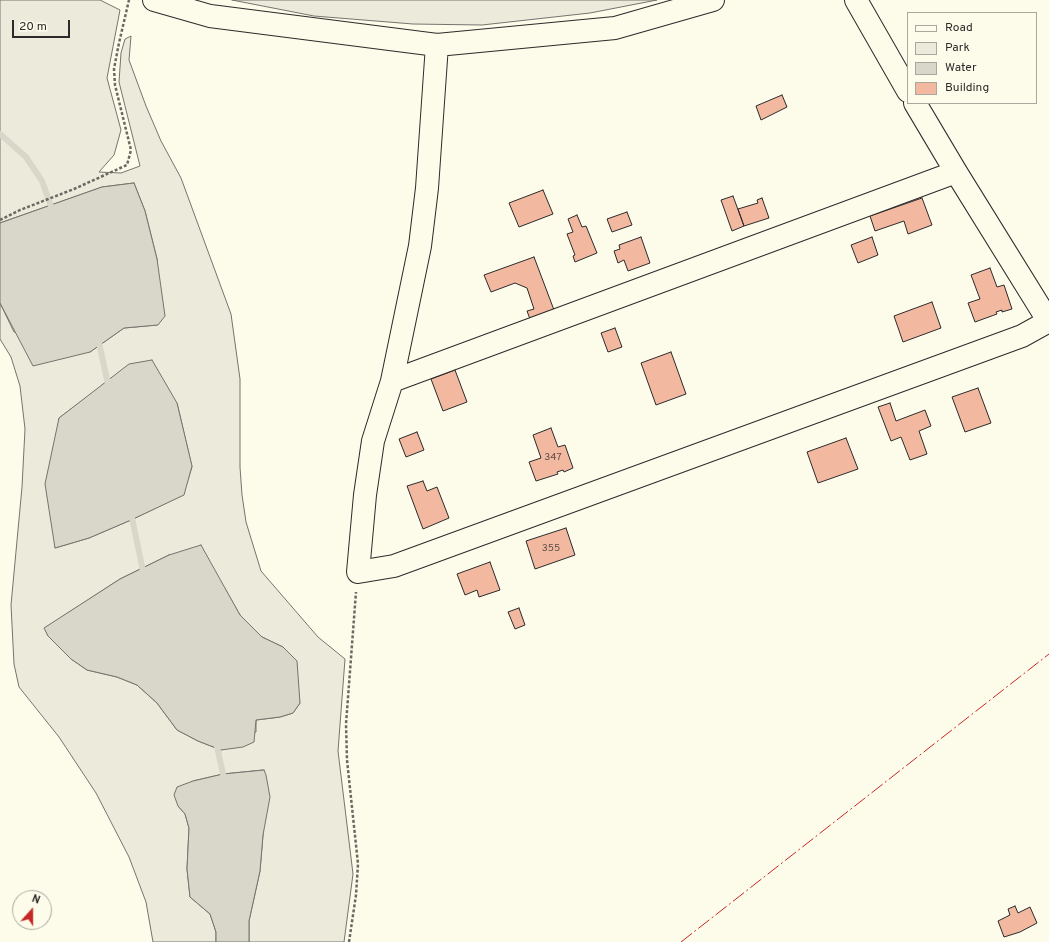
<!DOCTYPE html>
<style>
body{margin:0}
#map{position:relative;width:1049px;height:942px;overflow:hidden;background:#fdfbea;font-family:Overpass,sans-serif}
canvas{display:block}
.legend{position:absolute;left:907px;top:12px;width:130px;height:92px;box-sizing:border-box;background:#fdfbea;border:1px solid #a9a89e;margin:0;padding:5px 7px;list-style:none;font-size:12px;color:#2b2b2b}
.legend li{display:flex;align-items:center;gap:8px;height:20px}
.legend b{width:20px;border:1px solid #a9a89e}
.north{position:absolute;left:12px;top:890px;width:40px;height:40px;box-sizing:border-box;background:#fdfbea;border:1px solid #a9a89e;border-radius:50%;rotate:21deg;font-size:11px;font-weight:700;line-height:16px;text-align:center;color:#2b2b2b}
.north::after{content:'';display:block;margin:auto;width:14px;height:18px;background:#c62828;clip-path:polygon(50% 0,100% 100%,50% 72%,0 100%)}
.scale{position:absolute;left:12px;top:20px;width:58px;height:18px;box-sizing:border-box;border:2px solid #2b2b2b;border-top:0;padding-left:5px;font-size:12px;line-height:14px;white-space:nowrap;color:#2b2b2b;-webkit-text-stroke:3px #fdfbea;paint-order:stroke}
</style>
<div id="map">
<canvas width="1049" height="942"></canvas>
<ul class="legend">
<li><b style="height:5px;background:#fdfbea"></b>Road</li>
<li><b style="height:11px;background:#ecebdb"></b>Park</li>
<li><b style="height:11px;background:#d8d7c9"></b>Water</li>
<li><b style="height:11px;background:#f2b8a0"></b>Building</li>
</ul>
<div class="north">N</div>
<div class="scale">20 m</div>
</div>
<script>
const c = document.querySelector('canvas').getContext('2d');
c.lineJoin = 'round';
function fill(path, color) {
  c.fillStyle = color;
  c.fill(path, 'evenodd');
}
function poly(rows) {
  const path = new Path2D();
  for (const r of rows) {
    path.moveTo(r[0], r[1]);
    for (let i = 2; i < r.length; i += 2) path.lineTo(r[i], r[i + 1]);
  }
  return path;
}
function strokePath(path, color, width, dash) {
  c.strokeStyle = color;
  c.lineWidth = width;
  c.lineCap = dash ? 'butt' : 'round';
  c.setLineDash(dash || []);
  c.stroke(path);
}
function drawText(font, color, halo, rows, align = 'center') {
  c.font = font + ' Overpass,sans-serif';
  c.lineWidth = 3;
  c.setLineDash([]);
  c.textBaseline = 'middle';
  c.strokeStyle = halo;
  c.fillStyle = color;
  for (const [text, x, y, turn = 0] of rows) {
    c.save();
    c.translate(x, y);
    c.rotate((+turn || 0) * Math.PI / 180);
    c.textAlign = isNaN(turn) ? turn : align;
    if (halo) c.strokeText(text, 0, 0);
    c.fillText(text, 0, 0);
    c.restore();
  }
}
const green = poly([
 [0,0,100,0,120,10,107,78,121,130,114,155,99,172,121,173,140,166,119,82,121,53,125,39,131,36,129,60,146,106,161,141,181,178,231,314,240,379,240,467,242,495,246,522,261,571,318,637,345,659,338,751,353,874,344,942,249,942,249,921,260,871,263,835,263,770,223,774,193,781,178,806,185,814,189,828,187,869,190,897,210,914,216,932,216,942,153,942,146,902,129,857,96,793,59,737,19,687,14,664,11,605,22,487,25,429,20,386,11,357,0,339,0,303,14,332,90,352,124,328,157,325,157,259,145,211,134,183,102,187,0,223,0,0],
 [107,382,177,403,192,467,183,495,131,520,89,538,55,548,59,418,107,382],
 [169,555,224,587,240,615,262,637,283,647,300,703,293,713,280,717,256,720,256,732,221,750,198,741,177,730,157,703,137,685,117,677,87,670,71,659,48,636,45,628,120,579,169,555],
 [232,0,657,0,590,13,482,25,413,24,314,16,232,0]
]);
fill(green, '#ecebdb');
strokePath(green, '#74746e', 1);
const water = poly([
 [134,183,145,211,157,259,165,316,158,325,124,328,90,352,33,366,0,303,0,223,102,187,134,183],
 [152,360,177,403,192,466,184,495,131,520,89,538,55,548,45,484,59,418,129,364,152,360],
 [201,545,240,615,262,637,283,647,297,661,300,703,293,713,280,717,256,720,254,742,243,747,221,750,198,741,177,730,157,703,137,685,117,677,87,670,71,659,48,636,44,628,120,579,169,555,201,545],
 [264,770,266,775,270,797,263,835,260,871,249,921,249,942,216,942,216,932,210,914,190,897,187,869,189,828,185,814,178,806,174,795,177,787,193,781,223,774,264,770]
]);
fill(water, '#d8d7c9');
strokePath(water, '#74746e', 1);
strokePath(poly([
 [0,134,26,157,42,181,53,212],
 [98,338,109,389],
 [131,513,144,576],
 [216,742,223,774]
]), '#d8d7c9', 6);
const building = poly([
 [782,95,787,107,761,120,756,106,782,95],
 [543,190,553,214,519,227,509,203,543,190],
 [733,196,744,226,732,231,721,200,733,196],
 [762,198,769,218,744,226,738,209,758,203,757,200,762,198],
 [922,198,932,225,908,234,904,221,875,231,870,216,922,198],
 [627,212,632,225,612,232,607,219,627,212],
 [577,215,582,227,586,226,597,253,575,262,573,256,575,255,567,234,573,232,568,219,577,215],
 [641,237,650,263,628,271,624,260,618,263,614,251,620,249,619,245,641,237],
 [872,237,878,255,858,263,851,245,872,237],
 [534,257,554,310,530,319,527,311,534,309,527,288,515,283,491,292,484,275,534,257],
 [990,268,997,287,1004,285,1012,309,1002,312,1002,310,996,312,997,314,975,322,968,303,980,299,971,275,990,268],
 [932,302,941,328,903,342,894,316,932,302],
 [615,328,622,347,608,352,601,333,615,328],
 [671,352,686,394,656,405,641,363,671,352],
 [455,370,467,402,443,411,431,379,455,370],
 [978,388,991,423,965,432,952,397,978,388],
 [890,403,896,421,925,410,931,426,919,431,927,454,910,460,901,437,891,441,878,407,890,403],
 [551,428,558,447,565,445,573,468,564,472,563,470,557,472,558,474,536,481,529,462,541,458,533,435,551,428],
 [417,432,424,450,406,457,399,439,417,432],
 [846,438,858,469,818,483,807,452,846,438],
 [423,481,427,491,437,487,449,518,423,529,407,486,423,481],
 [566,528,575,555,535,569,526,541,566,528],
 [490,562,500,590,479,597,477,590,465,595,457,574,490,562],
 [519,608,525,625,515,629,508,612,519,608],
 [1015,906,1018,913,1030,907,1037,923,1020,932,1004,937,998,921,1010,915,1008,909,1015,906]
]);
fill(building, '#f2b8a0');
strokePath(building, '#2b2b2b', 1);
const minor = poly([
 [154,0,210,16,437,45,615,28,713,0],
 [856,0,908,91],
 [437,45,427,188,420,246,392,381,373,441,365,495,358,572,394,566,435,551,1022,336,1049,321],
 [915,103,956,172,1049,322],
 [392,381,956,172]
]);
strokePath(minor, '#2b2b2b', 24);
strokePath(poly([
 [0,220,20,210,74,189,127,165,131,150,115,85,114,69,119,43,129,0],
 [349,942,356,895,358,864,347,760,346,724,356,592]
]), '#6a6964', 2.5, [3, 2]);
strokePath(minor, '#fdfbea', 22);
strokePath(poly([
 [681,942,1049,654]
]), '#c62828', 1, [14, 3, 2, 3]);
drawText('10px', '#5d4e48', null, [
 ["347",553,458],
 ["355",551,549]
]);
</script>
